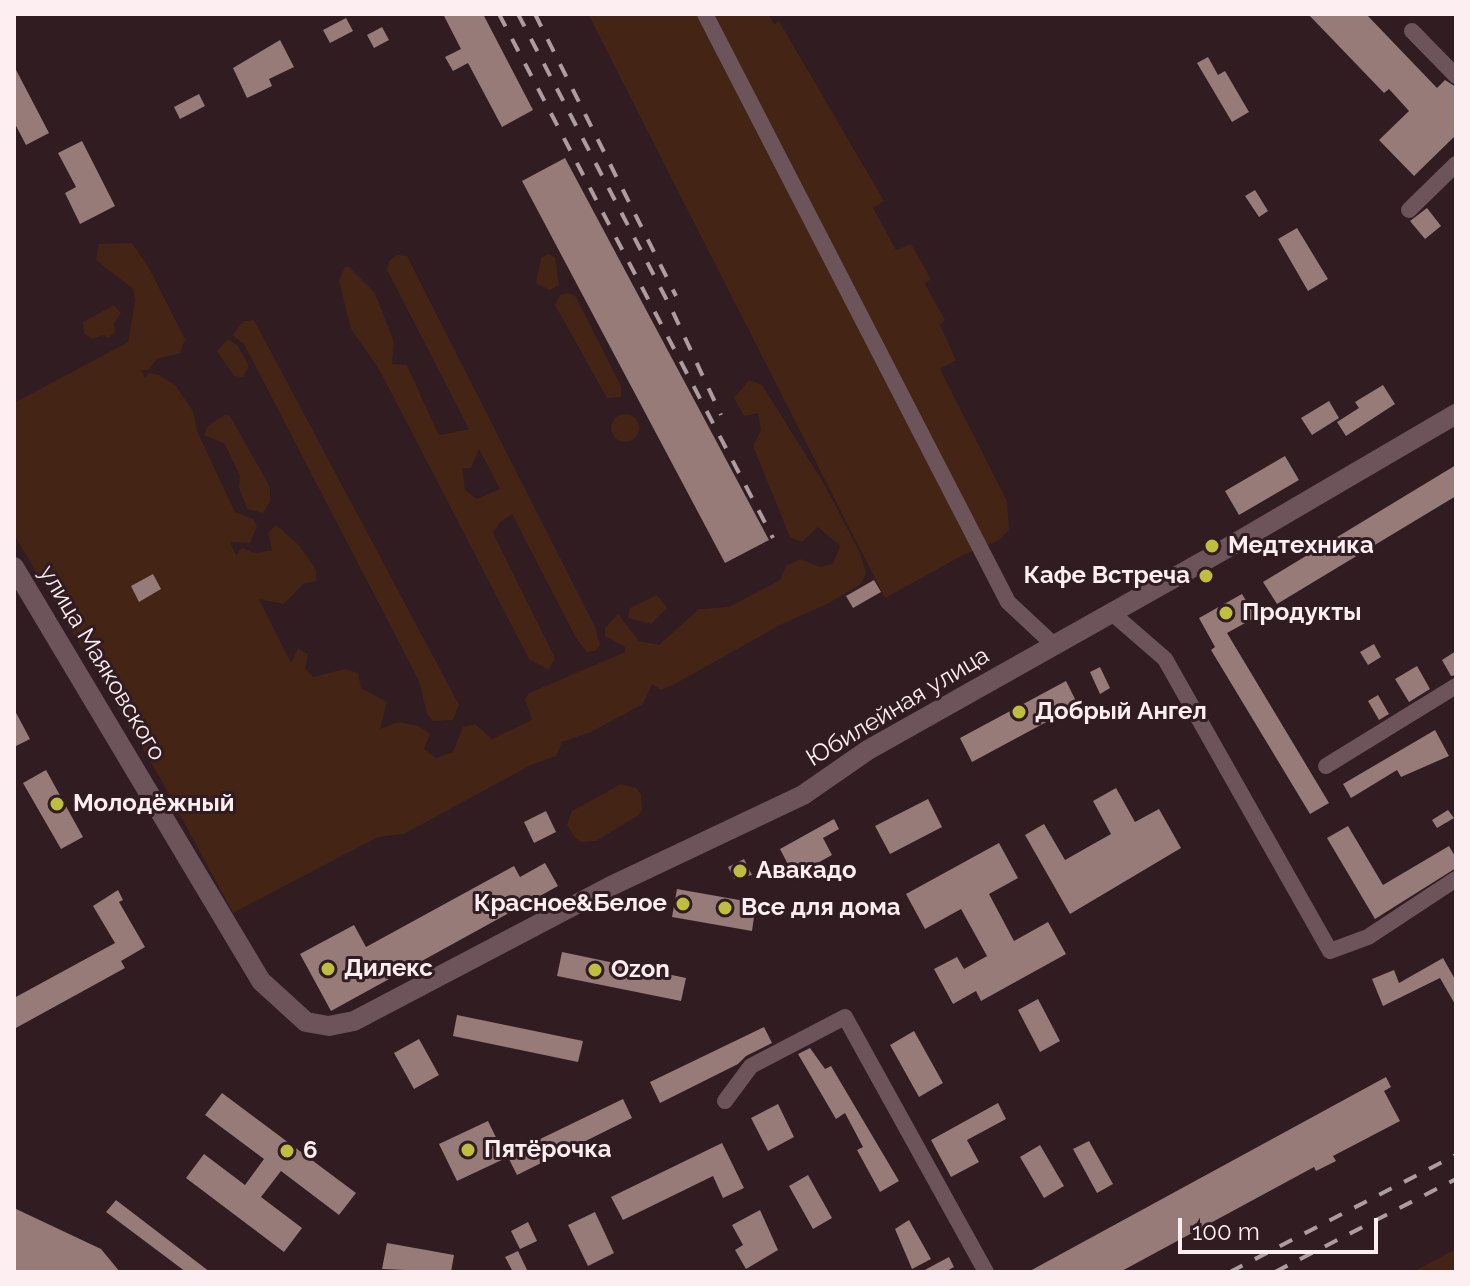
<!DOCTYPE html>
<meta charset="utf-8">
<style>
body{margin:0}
#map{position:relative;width:1470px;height:1286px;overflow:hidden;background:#301c21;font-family:Raleway,sans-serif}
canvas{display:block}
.frame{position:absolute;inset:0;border:16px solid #fdeef2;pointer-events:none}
.scale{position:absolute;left:1178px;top:1218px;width:200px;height:36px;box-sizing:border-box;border:4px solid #fdeef2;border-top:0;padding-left:10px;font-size:24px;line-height:28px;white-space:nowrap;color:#fdeef2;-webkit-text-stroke:6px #301c21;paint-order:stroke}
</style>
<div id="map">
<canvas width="1470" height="1286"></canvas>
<div class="frame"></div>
<div class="scale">100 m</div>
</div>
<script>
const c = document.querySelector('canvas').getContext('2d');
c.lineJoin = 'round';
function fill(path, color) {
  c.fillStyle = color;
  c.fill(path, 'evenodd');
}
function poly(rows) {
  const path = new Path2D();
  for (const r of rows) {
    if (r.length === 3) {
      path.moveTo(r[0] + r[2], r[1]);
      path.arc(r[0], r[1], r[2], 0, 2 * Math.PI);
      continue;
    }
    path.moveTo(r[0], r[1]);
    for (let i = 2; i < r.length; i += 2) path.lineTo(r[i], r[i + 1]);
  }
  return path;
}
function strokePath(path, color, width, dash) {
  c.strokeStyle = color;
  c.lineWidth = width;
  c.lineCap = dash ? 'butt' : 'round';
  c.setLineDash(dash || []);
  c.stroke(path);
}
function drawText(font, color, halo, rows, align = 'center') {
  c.font = font + ' Raleway,sans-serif';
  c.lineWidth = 6;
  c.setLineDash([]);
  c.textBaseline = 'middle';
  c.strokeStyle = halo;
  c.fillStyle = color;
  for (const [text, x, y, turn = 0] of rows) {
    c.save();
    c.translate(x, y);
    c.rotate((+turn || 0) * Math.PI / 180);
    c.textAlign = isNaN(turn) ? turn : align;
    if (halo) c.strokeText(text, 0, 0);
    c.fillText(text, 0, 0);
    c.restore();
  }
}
fill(poly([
 [588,14,768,14,774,24,779,21,884,201,873,208,896,250,911,244,931,279,925,284,945,320,940,325,956,360,940,369,1007,501,1009,530,999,540,963,555,885,598],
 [132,243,150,270,185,339,180,353,157,359,148,370,141,370,145,378,149,373,159,375,175,385,193,411,197,431,235,512,253,519,257,526,250,543,230,542,236,555,242,548,255,553,272,550,268,533,276,525,299,545,316,570,316,581,303,584,284,604,259,599,291,663,298,649,308,654,305,668,313,677,345,669,358,673,361,688,387,702,380,729,398,722,418,726,430,734,424,749,436,758,453,752,463,727,475,724,492,739,532,720,525,699,529,693,625,652,625,647,605,636,605,628,618,614,639,641,659,645,699,609,729,607,780,580,786,566,800,559,820,567,833,564,840,546,818,527,802,542,790,537,753,446,761,430,758,413,744,416,734,398,749,380,762,385,823,482,859,551,866,573,861,584,829,603,780,625,675,684,661,690,652,684,643,704,591,732,562,742,556,756,531,765,404,834,378,837,233,913,160,778,14,535,14,403,128,342,135,300,133,289,96,260,99,244],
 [548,254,555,257,559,285,550,290,536,283,541,258],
 [397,255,407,256,595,627,600,645,595,651,587,652,576,638,512,514,500,522,493,533,555,658,549,670,529,659,379,369,351,329,339,281,345,267,349,267,375,293,394,342,392,364,407,365,437,432,440,435,469,429,387,270,389,261],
 [479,449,500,489,477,499,465,490,462,468,471,468],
 [569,293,576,297,621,386,621,397,607,398,555,305,560,295],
 [114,305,121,313,114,323,115,332,108,338,103,335,92,339,84,333,83,322],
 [254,320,459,705,453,720,433,721,427,714,419,681,244,344,232,335,244,321],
 [228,339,238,346,249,366,243,377,234,376,217,351],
 [625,428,14],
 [224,415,230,416,270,487,270,502,263,513,247,509,239,487,240,476,225,444,204,435,208,426],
 [657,595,667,608,651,624,628,618,630,608],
 [621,784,636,788,641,794,642,809,639,815,596,841,581,842,575,838,567,825,572,811],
 [1456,1249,1456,1272,1413,1272]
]), '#442415');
fill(poly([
 [443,14,483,14,533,110,502,127,468,63,453,71,445,57,461,49],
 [1308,14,1366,14,1437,88,1445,80,1456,87,1456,135,1414,176,1379,140,1409,111,1389,89,1384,93],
 [346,18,353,31,330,43,323,30],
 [382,27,389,40,374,48,367,35],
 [280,40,294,67,269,79,272,86,247,98,233,68],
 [1208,57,1218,75,1225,71,1249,112,1232,122,1197,63],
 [14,66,49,133,26,145,14,122],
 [199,94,205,106,180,119,174,107],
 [82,141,115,206,80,224,65,193,76,187,58,153],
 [565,158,769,540,725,563,522,181],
 [1255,190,1268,211,1259,217,1245,196],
 [1427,208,1441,226,1425,239,1410,221],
 [1297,228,1328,279,1308,291,1278,239],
 [1383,385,1395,404,1346,436,1337,422,1359,408,1355,402],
 [1329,401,1339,418,1312,435,1301,418],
 [1285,456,1299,480,1239,515,1225,491],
 [1456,465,1456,496,1277,604,1263,582],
 [153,574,161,589,139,602,131,586],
 [874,580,881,592,853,608,846,596],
 [1242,594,1256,617,1227,633,1329,803,1310,814,1211,650,1215,647,1199,618],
 [1374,644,1381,657,1368,665,1360,652],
 [1456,651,1456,675,1451,676,1442,660],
 [1417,666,1430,689,1409,702,1395,679],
 [1100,667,1110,688,1100,694,1090,672],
 [1066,681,1078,705,972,762,960,738],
 [1378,695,1389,714,1379,720,1368,701],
 [14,709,30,739,14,747],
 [1435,730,1449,756,1401,777,1397,770,1351,798,1343,784],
 [46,770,83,837,61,849,23,783],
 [1116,788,1135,822,1159,809,1181,848,1070,914,1025,835,1044,824,1065,860,1111,834,1093,801],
 [928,799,942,827,890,854,875,826],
 [1448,810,1454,818,1437,828,1432,820],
 [546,811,556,832,534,843,524,822],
 [834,819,839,829,823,838,832,855,794,876,780,849],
 [1348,826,1383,885,1449,846,1456,858,1456,868,1375,919,1327,838],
 [999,843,1018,878,989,894,1014,941,1048,922,1066,954,981,1001,976,991,953,1004,934,969,957,957,964,969,987,956,961,909,925,929,906,894],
 [744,859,752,875,734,879,728,867],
 [545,863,558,886,331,1011,300,954,354,925,366,947,514,866,520,877],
 [677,889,756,903,752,931,672,917],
 [118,890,123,900,119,902,145,947,121,961,125,968,14,1029,14,998,115,943,93,906],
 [562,952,686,978,681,1001,557,976],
 [1443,958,1456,981,1456,1006,1440,978,1383,1006,1372,979,1394,970,1399,983],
 [1038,999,1060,1041,1040,1052,1018,1010],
 [457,1015,583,1041,578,1062,453,1036],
 [764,1027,772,1043,746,1056,738,1064,660,1103,650,1082],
 [914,1031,943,1083,919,1097,890,1045],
 [419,1039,439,1075,414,1089,394,1053],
 [810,1048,825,1069,831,1066,899,1181,880,1192,857,1150,863,1147,845,1113,836,1119,798,1054],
 [1386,1077,1391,1087,1384,1091,1400,1121,1333,1156,1336,1161,1316,1171,1314,1167,1120,1272,1028,1272],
 [222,1093,356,1193,339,1215,281,1171,261,1197,302,1228,284,1252,186,1178,204,1154,245,1185,264,1159,205,1115],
 [623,1099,632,1118,517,1175,507,1155],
 [998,1103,1006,1119,967,1140,979,1162,951,1177,931,1140],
 [778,1104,794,1137,768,1151,751,1118],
 [488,1121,506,1158,457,1181,439,1144],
 [1089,1141,1113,1184,1097,1193,1073,1149],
 [722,1143,744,1188,723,1198,713,1176,623,1220,611,1197],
 [1040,1145,1064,1186,1044,1198,1020,1157],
 [808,1175,832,1218,813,1229,789,1186],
 [116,1200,210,1272,186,1272,106,1212],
 [14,1208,101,1249,120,1272,14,1272],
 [760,1210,778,1250,746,1269,735,1250,743,1245,732,1225],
 [595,1212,614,1253,588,1266,568,1225],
 [909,1220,931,1259,912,1269,895,1229],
 [528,1222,537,1241,520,1249,511,1231],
 [387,1243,454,1255,451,1272,382,1269],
 [518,1251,528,1272,513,1272,505,1257],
 [949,1257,954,1267,945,1272,921,1272]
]), '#967b79');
strokePath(poly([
 [705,14,1008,602,1054,645],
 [1412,31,1456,76],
 [1409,210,1456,164],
 [1112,613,1165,659,1330,951,1368,937,1456,879],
 [1326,766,1456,686],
 [725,1101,751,1066,845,1017,986,1272]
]), '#6c545a', 16);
strokePath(poly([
 [14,567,261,981,306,1022,329,1026,354,1021,611,886,803,795,868,750,1227,548,1456,414]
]), '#6c545a', 20);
strokePath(poly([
 [499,14,773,538],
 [518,14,672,310,721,415],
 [535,14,676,296],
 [1230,1272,1456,1155],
 [1275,1272,1456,1179]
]), '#ad9ca0', 4, [14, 14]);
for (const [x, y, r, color] of [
 [1212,546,8,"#c0be41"],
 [1206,576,8,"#c0be41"],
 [1226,613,8,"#c0be41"],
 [1019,712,8,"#c0be41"],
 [57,804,8,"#c0be41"],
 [740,871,8,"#c0be41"],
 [683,904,8,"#c0be41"],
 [725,908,8,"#c0be41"],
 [328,969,8,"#c0be41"],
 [595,970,8,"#c0be41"],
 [468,1150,8,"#c0be41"],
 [287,1151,8,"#c0be41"]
]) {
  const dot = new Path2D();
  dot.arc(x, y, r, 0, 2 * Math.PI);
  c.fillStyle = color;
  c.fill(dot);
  strokePath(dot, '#301c21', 3);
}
drawText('bold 24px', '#fdeef2', '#301c21', [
 ["Медтехника",1228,546],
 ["Кафе Встреча",1190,576,"right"],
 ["Продукты",1242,613],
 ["Добрый Ангел",1035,712],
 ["Молодёжный",73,804],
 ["Авакадо",756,871],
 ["Красное&Белое",667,904,"right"],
 ["Все для дома",741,908],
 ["Дилекс",344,969],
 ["Ozon",611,970],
 ["Пятёрочка",484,1150],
 ["6",303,1151]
], 'left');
drawText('24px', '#fdeef2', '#301c21', [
 ["улица Маяковского",102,663,59],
 ["Юбилейная улица",898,707,-31]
]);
</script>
